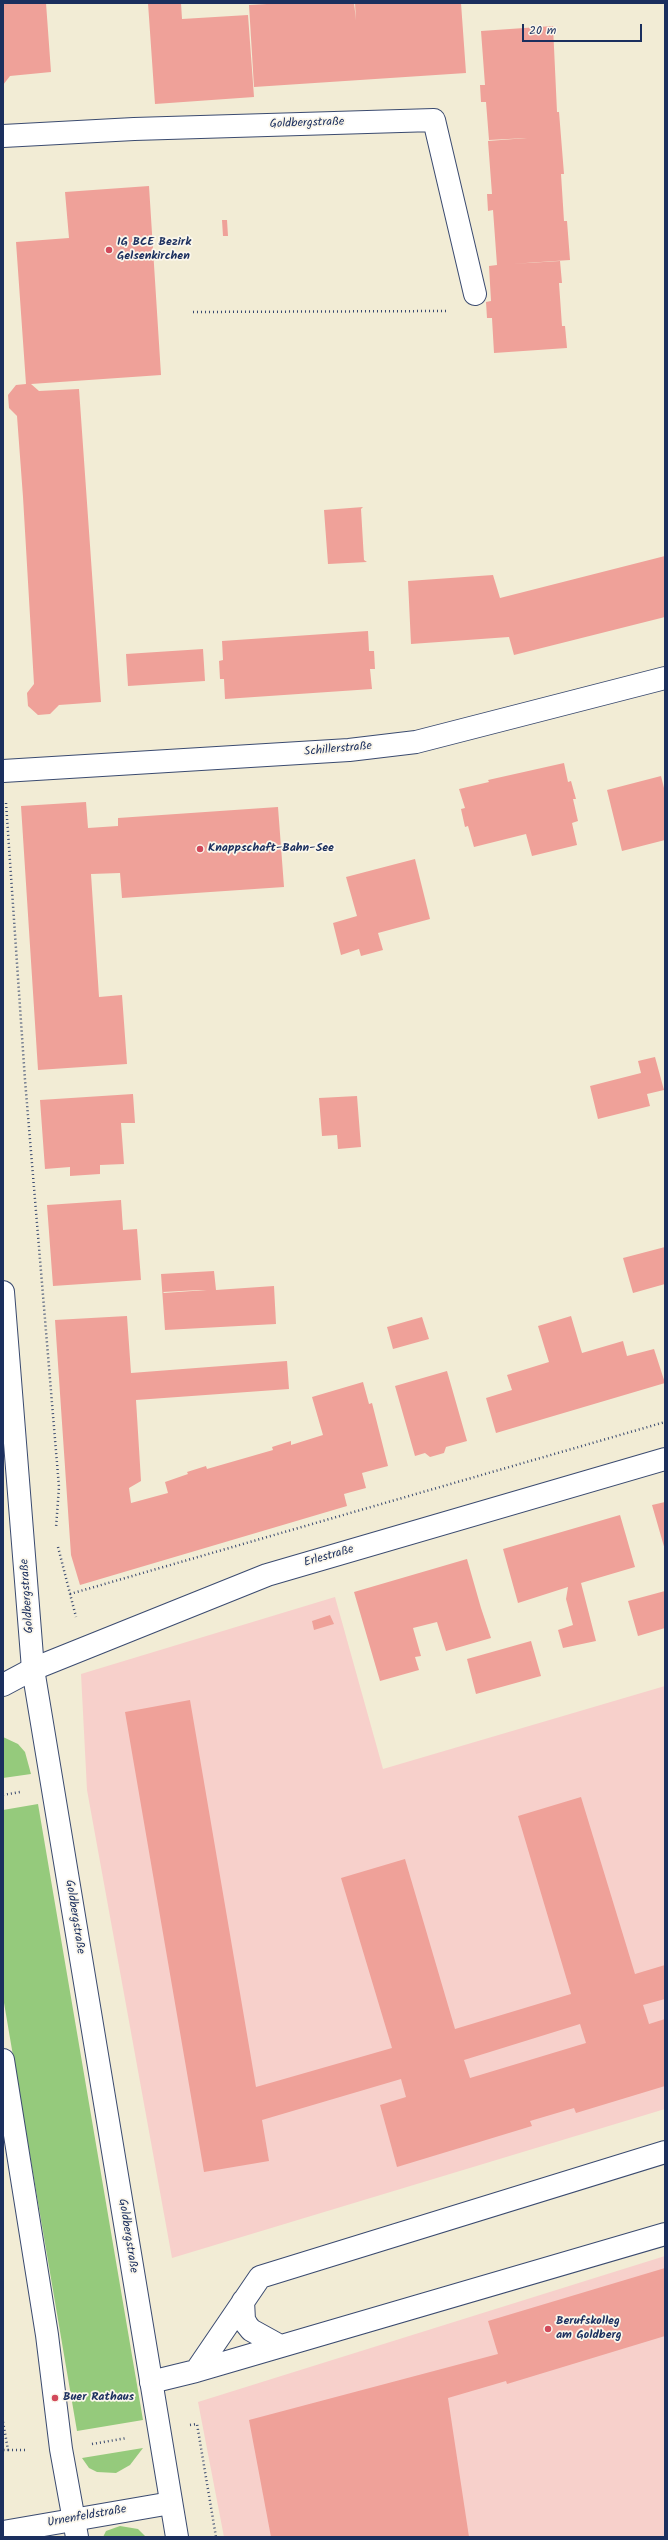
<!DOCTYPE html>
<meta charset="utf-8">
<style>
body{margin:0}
#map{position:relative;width:668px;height:2540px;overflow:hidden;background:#f2ecd5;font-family:Kalam,sans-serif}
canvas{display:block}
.frame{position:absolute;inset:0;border:4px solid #1b2f5e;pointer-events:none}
.scale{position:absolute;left:522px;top:24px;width:120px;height:18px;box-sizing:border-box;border:2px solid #1b2f5e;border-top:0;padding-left:5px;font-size:12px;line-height:14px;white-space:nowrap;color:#1b2f5e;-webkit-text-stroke:3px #fbf7ec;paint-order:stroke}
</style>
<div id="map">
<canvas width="668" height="2540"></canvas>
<div class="frame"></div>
<div class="scale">20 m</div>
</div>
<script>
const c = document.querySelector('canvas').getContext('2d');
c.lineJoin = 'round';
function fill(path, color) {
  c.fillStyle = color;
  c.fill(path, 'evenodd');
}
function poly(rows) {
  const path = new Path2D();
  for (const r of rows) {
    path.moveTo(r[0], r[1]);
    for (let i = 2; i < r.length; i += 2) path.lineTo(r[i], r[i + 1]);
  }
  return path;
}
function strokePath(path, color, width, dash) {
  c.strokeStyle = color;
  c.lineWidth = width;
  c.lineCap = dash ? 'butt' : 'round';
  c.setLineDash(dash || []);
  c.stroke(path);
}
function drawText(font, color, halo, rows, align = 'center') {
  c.font = font + ' Kalam,sans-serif';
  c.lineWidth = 3.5;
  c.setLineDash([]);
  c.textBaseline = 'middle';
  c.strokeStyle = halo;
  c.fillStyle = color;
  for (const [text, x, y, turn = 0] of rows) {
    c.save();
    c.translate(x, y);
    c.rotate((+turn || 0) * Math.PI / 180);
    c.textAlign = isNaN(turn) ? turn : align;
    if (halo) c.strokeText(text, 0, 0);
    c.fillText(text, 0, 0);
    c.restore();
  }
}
fill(poly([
 [335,1597,383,1769,665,1686,665,2109,172,2258,87,1790,81,1674],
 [665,2256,665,2537,224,2537,198,2402]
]), '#f7d0cb');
fill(poly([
 [3,1737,18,1744,25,1752,31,1774,3,1778],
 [38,1804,143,2420,77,2431,3,1997,3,1810],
 [143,2448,130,2465,116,2473,97,2472,89,2468,82,2458],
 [120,2526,138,2529,146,2537,103,2537,106,2531]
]), '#95ca7c');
fill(poly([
 [3,3,46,3,51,72,10,76,3,85],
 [148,3,181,3,182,19,248,15,254,97,155,104],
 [285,3,354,3,356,20,355,3,461,3,466,73,254,87,249,5],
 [553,26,557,112,559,112,564,174,561,174,564,221,567,221,570,260,511,264,560,261,562,283,559,283,562,326,565,326,567,348,494,353,492,318,487,318,486,302,491,301,489,266,497,265,493,210,488,211,487,194,492,194,488,141,527,138,489,140,486,102,481,102,480,85,485,85,481,31],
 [149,186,161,375,31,384,39,391,79,389,101,702,59,705,50,714,38,715,28,706,27,693,34,684,23,497,17,416,9,408,8,395,16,385,26,384,16,242,69,238,65,192],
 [222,220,227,220,228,236,223,236],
 [363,507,361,509,364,560,367,562,328,564,324,510],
 [665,556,665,617,514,655,509,637,411,644,408,581,493,575,500,598],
 [368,631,369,651,374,651,375,669,370,669,372,689,225,699,224,679,220,679,219,661,223,660,222,641],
 [203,649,205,681,128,686,126,654],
 [564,763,568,782,571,781,576,799,573,799,578,821,572,823,577,845,532,856,526,834,474,847,468,826,465,827,461,809,465,808,459,789,489,782,488,780],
 [661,776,665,792,665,840,622,851,607,790],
 [86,802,88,828,118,826,118,818,278,807,284,887,122,898,120,873,91,874,99,997,122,995,127,1064,38,1070,21,806],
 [415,859,430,919,378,933,383,950,361,956,359,949,341,955,333,923,357,916,346,877],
 [655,1057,664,1090,647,1094,650,1106,598,1119,590,1086,641,1073,638,1061],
 [133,1094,135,1123,121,1123,124,1164,100,1165,100,1174,70,1176,70,1167,45,1169,40,1100],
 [357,1096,361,1147,338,1149,337,1135,322,1136,319,1098],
 [121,1200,123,1230,137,1229,141,1280,53,1286,47,1205],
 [665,1247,665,1284,633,1293,623,1258],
 [214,1271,216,1290,274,1286,276,1324,165,1330,161,1274],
 [207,1290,164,1293,163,1292,199,1290],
 [127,1316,131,1373,287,1361,289,1389,136,1400,141,1481,129,1488,131,1503,168,1493,165,1482,188,1474,187,1472,206,1466,207,1469,273,1450,272,1447,291,1441,291,1445,323,1435,312,1397,363,1382,369,1404,372,1403,388,1466,362,1473,366,1488,344,1494,347,1506,80,1585,71,1555,55,1320],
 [571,1316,582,1353,623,1341,627,1356,654,1349,665,1383,496,1433,486,1398,512,1390,507,1375,549,1362,538,1326],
 [422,1317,429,1339,393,1349,387,1327],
 [447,1371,467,1441,446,1447,444,1453,430,1457,425,1453,415,1456,395,1386],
 [665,1502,665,1550,652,1505],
 [620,1515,635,1567,581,1583,596,1641,563,1648,558,1630,573,1625,566,1599,568,1587,518,1603,503,1549],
 [467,1559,481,1608,470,1611,481,1608,491,1638,446,1651,437,1622,413,1628,421,1656,415,1657,419,1670,380,1681,354,1592],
 [665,1591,665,1628,638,1636,628,1601],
 [330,1615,334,1624,314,1630,312,1621],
 [531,1641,541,1676,476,1694,467,1659],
 [190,1700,256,2087,392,2048,341,1878,405,1859,455,2029,571,1994,518,1816,581,1797,635,1974,665,1965,665,1999,643,2005,649,2024,665,2019,665,2086,576,2113,574,2108,530,2121,532,2126,397,2167,380,2105,406,2097,401,2079,262,2120,269,2161,204,2172,125,1712],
 [580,2024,586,2043,470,2078,464,2060],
 [665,2268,665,2336,507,2384,506,2381,448,2398,469,2537,271,2537,249,2420,498,2354,488,2321]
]), '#efa199');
const service = poly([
 [3,136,134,129,434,120,475,294],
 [243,2301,244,2320,247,2325,251,2330,280,2346],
 [196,2371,260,2277,665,2152],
 [151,2382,196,2371,665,2234]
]);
const minor = poly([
 [3,771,349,750,416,742,665,678],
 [3,1685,33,1669,267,1575,665,1459],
 [3,2532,171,2503]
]);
const tertiary = poly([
 [3,1292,33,1669,177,2537],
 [3,2060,47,2335,61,2449,77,2537]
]);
strokePath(service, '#3b4b70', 24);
strokePath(minor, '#3b4b70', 24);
strokePath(tertiary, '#3b4b70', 24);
strokePath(poly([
 [193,312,448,311],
 [6,803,25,1080,59,1487,56,1528],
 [58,1547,76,1617],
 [70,1594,665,1422],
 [3,1795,20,1792],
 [3,2422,8,2450,3,2450],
 [190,2425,197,2424,216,2537],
 [92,2444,127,2438],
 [8,2450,28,2450]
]), '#3b4b70', 2.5, [1, 3]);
strokePath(service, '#fff', 22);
strokePath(minor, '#fff', 22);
strokePath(tertiary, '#fff', 22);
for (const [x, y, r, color] of [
 [109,250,4,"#d1495b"],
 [200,849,4,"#d1495b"],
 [548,2329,4,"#d1495b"],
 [55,2398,4,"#d1495b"]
]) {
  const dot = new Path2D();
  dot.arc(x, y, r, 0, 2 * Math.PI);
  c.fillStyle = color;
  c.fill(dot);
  strokePath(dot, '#fbf7ec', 1.5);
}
drawText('12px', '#1b2f5e', '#fbf7ec', [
 ["Goldbergstraße",307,124,-2],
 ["Schillerstraße",338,750,-5],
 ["Erlestraße",329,1557,-16],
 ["Goldbergstraße",28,1596,-94],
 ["Goldbergstraße",74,1917,81],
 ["Goldbergstraße",127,2236,81],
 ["Urnenfeldstraße",87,2517,-10]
]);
drawText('bold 12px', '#1b2f5e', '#fbf7ec', [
 ["IG BCE Bezirk",117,243],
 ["Gelsenkirchen",117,257],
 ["Knappschaft-Bahn-See",208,849],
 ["Berufskolleg",556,2322],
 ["am Goldberg",556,2336],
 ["Buer Rathaus",63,2398]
], 'left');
</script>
